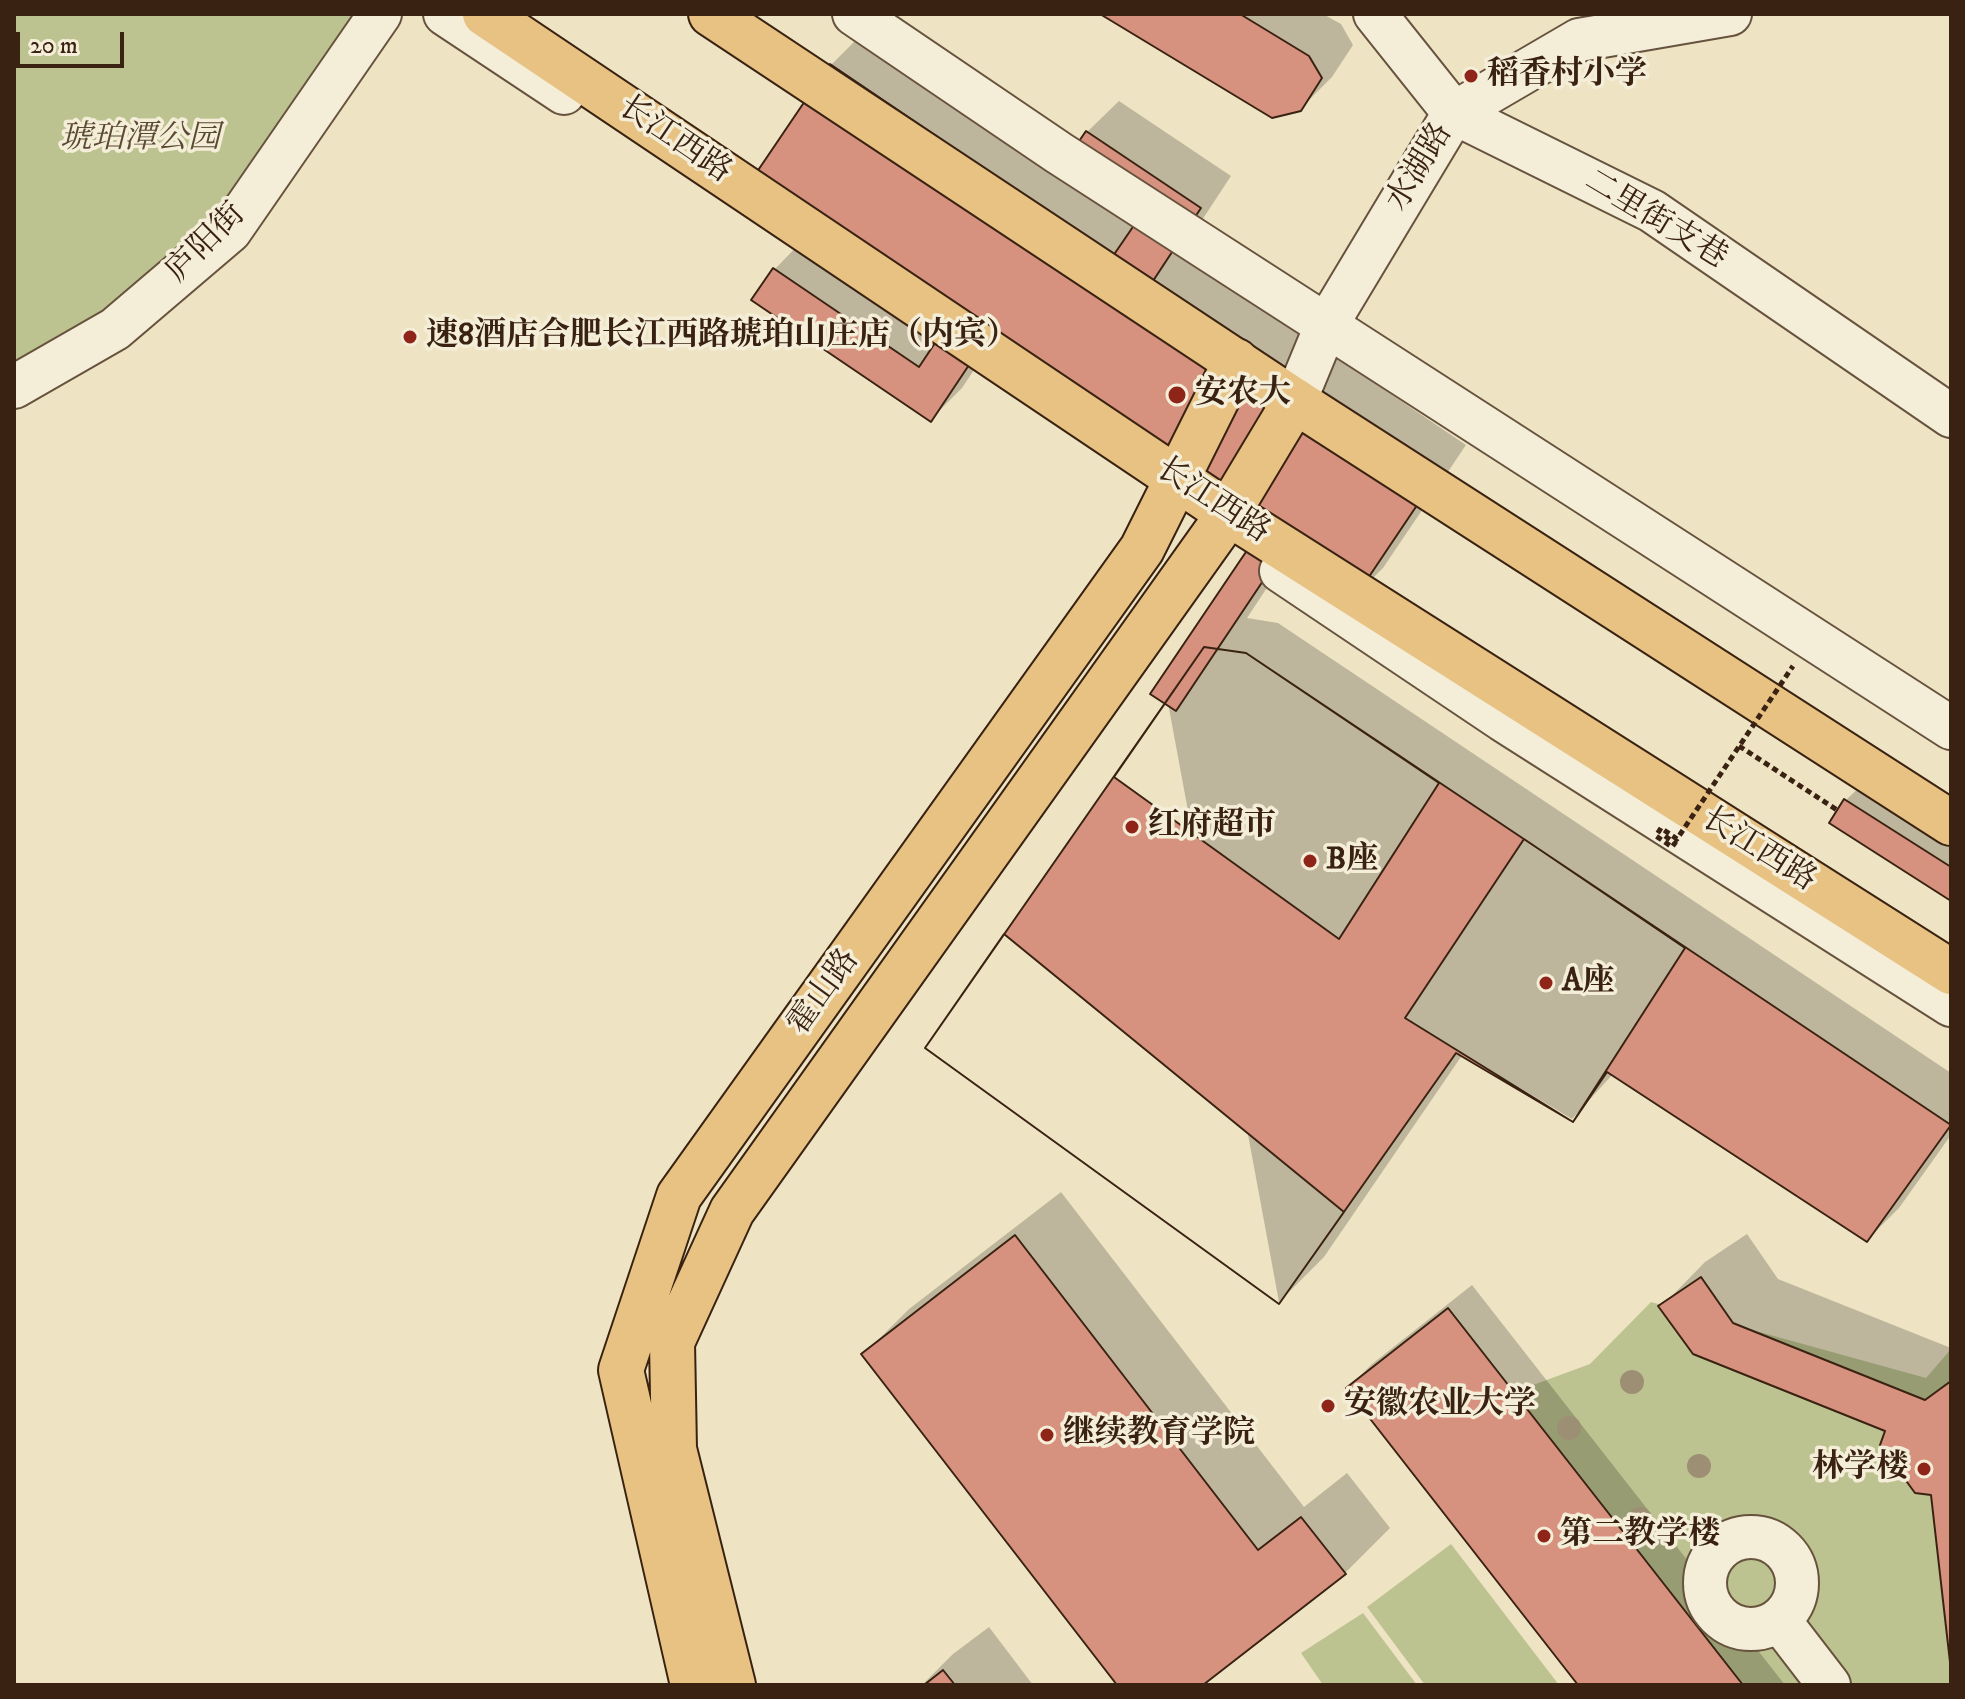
<!DOCTYPE html>
<meta charset="utf-8">
<style>
body{margin:0}
#map{position:relative;width:1965px;height:1699px;overflow:hidden;background:#eee4c3;font-family:"IM FELL DW Pica",serif}
canvas{display:block}
.frame{position:absolute;inset:0;border:16px solid #3a2212;pointer-events:none}
.scale{position:absolute;left:16px;top:32px;width:108px;height:36px;box-sizing:border-box;border:4px solid #3a2212;border-top:0;padding-left:10px;font-size:24px;line-height:28px;white-space:nowrap;color:#3a2212;-webkit-text-stroke:6px #f4edd8;paint-order:stroke}
</style>
<div id="map">
<canvas width="1965" height="1699"></canvas>
<div class="frame"></div>
<div class="scale">20 m</div>
</div>
<script>
const c = document.querySelector('canvas').getContext('2d');
c.lineJoin = 'round';
function fill(path, color) {
  c.fillStyle = color;
  c.fill(path, 'evenodd');
}
function poly(rows) {
  const path = new Path2D();
  for (const r of rows) {
    if (r.length === 3) {
      path.moveTo(r[0] + r[2], r[1]);
      path.arc(r[0], r[1], r[2], 0, 2 * Math.PI);
      continue;
    }
    path.moveTo(r[0], r[1]);
    for (let i = 2; i < r.length; i += 2) path.lineTo(r[i], r[i + 1]);
  }
  return path;
}
function strokePath(path, color, width, dash) {
  c.strokeStyle = color;
  c.lineWidth = width;
  c.lineCap = dash ? 'butt' : 'round';
  c.setLineDash(dash || []);
  c.stroke(path);
}
function drawText(font, color, halo, rows, align = 'center') {
  c.font = font + ' "IM FELL DW Pica","Noto Serif SC",serif';
  c.lineWidth = 7;
  c.setLineDash([]);
  c.textBaseline = 'middle';
  c.strokeStyle = halo;
  c.fillStyle = color;
  for (const [text, x, y, turn = 0] of rows) {
    c.save();
    c.translate(x, y);
    c.rotate((+turn || 0) * Math.PI / 180);
    c.textAlign = isNaN(turn) ? turn : align;
    if (halo) c.strokeText(text, 0, 0);
    c.fillText(text, 0, 0);
    c.restore();
  }
}
fill(poly([
 [14,14,380,14,230,231,14,387],
 [1651,1302,1926,1378,1951,1349,1951,1685,1709,1685,1487,1402,1590,1364],
 [1451,1544,1559,1685,1425,1685,1367,1607],
 [1363,1613,1417,1685,1323,1685,1301,1653]
]), '#bdc390');
fill(poly([
 [1104,14,1323,14,1341,24,1353,45,1332,77,1300,109],
 [862,34,1139,221,1087,132,1119,101,1231,176,1181,252,1466,445,1383,568,1352,599,1288,556,1247,618,1278,623,1951,1073,1951,1135,1899,1208,1867,1240,1613,1074,1572,1119,1463,1054,1324,1257,1279,1302,1168,703,1256,539,984,355,962,388,931,419,774,270,807,236,831,65],
 [1870,777,1951,829,1951,898,1846,800],
 [1061,1192,1304,1507,1347,1473,1390,1528,1345,1573,1199,1685,1119,1685,864,1354,909,1309],
 [1747,1234,1778,1279,1951,1348,1951,1653,1932,1494,1888,1430,1661,1307,1705,1262],
 [1472,1285,1785,1685,1581,1685,1348,1388,1372,1364],
 [989,1627,1033,1685,922,1685,953,1654]
]), '#0003');
const building = poly([
 [1100,14,1240,14,1309,56,1322,78,1301,111,1272,118,1100,14],
 [830,64,1113,256,1139,218,1062,166,1086,131,1201,208,1151,284,1436,477,1352,602,1281,554,1176,711,1150,694,1254,540,977,353,931,422,751,300,773,268,919,367,943,331,742,194,830,64],
 [1204,647,1246,653,1951,1125,1867,1242,1607,1072,1573,1122,1456,1053,1279,1304,925,1048,1204,647],
 [1204,647,1246,653,1439,783,1339,939,1114,777,1204,647],
 [1844,799,1951,867,1951,901,1829,823,1844,799],
 [1524,839,1685,948,1573,1122,1405,1018,1524,839],
 [1004,934,1344,1212,1279,1304,925,1048,1004,934],
 [1015,1235,1258,1550,1301,1517,1346,1574,1203,1685,1117,1685,861,1354,1015,1235],
 [1701,1277,1733,1323,1925,1400,1951,1381,1951,1671,1931,1495,1915,1493,1880,1445,1885,1431,1693,1354,1658,1306,1701,1277],
 [1448,1308,1743,1685,1578,1685,1346,1388,1448,1308],
 [943,1670,955,1685,924,1685,943,1670]
]);
fill(building, '#d6927e');
strokePath(building, '#3a2212', 2);
const minor = poly([
 [445,14,564,93],
 [854,14,1059,153,1951,728],
 [1375,14,1454,113,1652,211,1951,416],
 [14,387,115,329,230,231,380,14],
 [1295,401,1326,326,1454,113,1579,40,1730,14],
 [1281,571,1503,720,1951,1005],
 [1751,1583,46],
 [1779,1620,1829,1685]
]);
const major = poly([
 [693,1685,621,1370,679,1196,1142,549,1236,361],
 [733,1685,674,1449,672,1342,732,1211,1218,529,1295,401]
]);
const highway = poly([
 [485,14,1228,513,1951,972],
 [711,14,1295,401,1951,823]
]);
strokePath(minor, '#67523e', 46);
strokePath(major, '#3a2212', 48);
strokePath(highway, '#3a2212', 48);
strokePath(poly([
 [1739,746,1837,810]
]), '#3a2212', 5, [6, 4]);
strokePath(minor, '#f4edd8', 42);
strokePath(major, '#e7c282', 44);
strokePath(highway, '#e7c282', 44);
strokePath(poly([
 [1665,836,1675,843,1672,847,1656,836,1661,828,1677,839,1793,666]
]), '#3a2212', 5, [6, 4]);
c.fillStyle = '#9d8f73';
for (const [x, y] of [
 [1632,1382],
 [1569,1428],
 [1699,1466],
 [1640,1519]
]) {
  c.beginPath();
  c.arc(x, y, 12, 0, 2 * Math.PI);
  c.fill();
}
for (const [x, y, r, color] of [
 [1471,76,8,"#8f2418"],
 [410,337,8,"#8f2418"],
 [1177,395,10,"#8f2418"],
 [1132,827,8,"#8f2418"],
 [1310,861,8,"#8f2418"],
 [1546,983,8,"#8f2418"],
 [1328,1406,8,"#8f2418"],
 [1047,1435,8,"#8f2418"],
 [1924,1469,8,"#8f2418"],
 [1544,1536,8,"#8f2418"]
]) {
  const dot = new Path2D();
  dot.arc(x, y, r, 0, 2 * Math.PI);
  c.fillStyle = color;
  c.fill(dot);
  strokePath(dot, '#f4edd8', 3);
}
drawText('bold 32px', '#3a2212', '#f4edd8', [
 ["稻香村小学",1487,76],
 ["速8酒店合肥长江西路琥珀山庄店（内宾）",426,337],
 ["安农大",1195,395],
 ["红府超市",1148,827],
 ["B座",1326,861],
 ["A座",1562,983],
 ["安徽农业大学",1344,1406],
 ["继续教育学院",1063,1435],
 ["林学楼",1908,1469,"right"],
 ["第二教学楼",1560,1536]
], 'left');
drawText('italic 32px', '#5b4a32', '#f4edd8', [
 ["琥珀潭公园",140,140]
]);
drawText('32px', '#3a2212', '#f4edd8', [
 ["长江西路",674,141,34],
 ["水湖路",1421,168,-59],
 ["二里街支巷",1655,221,31],
 ["庐阳街",207,244,-45],
 ["长江西路",1212,502,33],
 ["长江西路",1758,851,32],
 ["霍山路",825,993,-54]
]);
</script>
